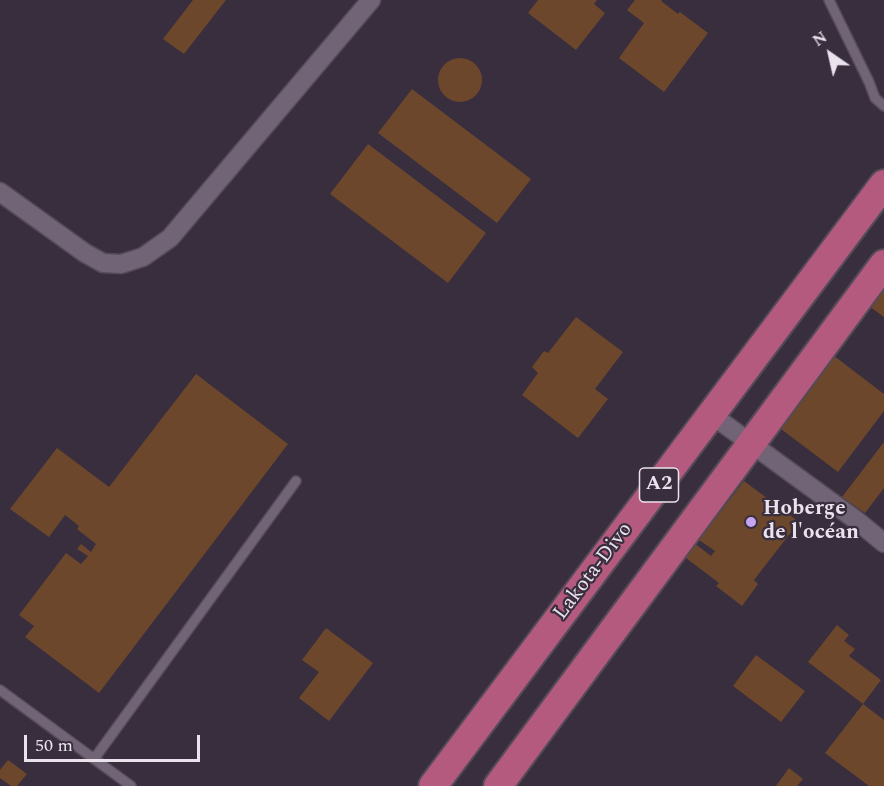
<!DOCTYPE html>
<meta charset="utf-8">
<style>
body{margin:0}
#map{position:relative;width:884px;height:786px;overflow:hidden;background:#392e3e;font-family:Spectral,serif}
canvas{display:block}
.north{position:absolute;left:800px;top:24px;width:60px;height:60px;-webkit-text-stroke:4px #392e3e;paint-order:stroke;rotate:326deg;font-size:16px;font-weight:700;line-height:24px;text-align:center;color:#eae2ed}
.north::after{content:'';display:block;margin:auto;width:21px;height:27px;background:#eae2ed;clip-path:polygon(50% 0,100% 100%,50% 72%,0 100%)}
.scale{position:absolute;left:24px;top:735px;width:176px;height:27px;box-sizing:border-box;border:3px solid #eae2ed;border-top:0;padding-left:8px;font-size:18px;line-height:21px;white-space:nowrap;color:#eae2ed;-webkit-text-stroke:4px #392e3e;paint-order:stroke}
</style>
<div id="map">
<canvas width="884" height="786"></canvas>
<div class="north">N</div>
<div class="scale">50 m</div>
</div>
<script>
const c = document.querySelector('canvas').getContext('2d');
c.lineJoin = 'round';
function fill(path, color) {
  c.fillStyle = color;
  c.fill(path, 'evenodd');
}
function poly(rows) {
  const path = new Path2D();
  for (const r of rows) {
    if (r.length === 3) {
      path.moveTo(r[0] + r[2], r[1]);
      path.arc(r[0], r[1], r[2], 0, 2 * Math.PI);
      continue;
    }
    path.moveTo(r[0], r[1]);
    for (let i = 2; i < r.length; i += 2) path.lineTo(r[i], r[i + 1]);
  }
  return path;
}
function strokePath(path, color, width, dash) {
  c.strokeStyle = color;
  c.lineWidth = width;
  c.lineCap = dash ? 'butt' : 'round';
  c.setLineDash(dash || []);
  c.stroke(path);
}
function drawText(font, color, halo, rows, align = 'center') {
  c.font = font + ' Spectral,serif';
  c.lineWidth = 4.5;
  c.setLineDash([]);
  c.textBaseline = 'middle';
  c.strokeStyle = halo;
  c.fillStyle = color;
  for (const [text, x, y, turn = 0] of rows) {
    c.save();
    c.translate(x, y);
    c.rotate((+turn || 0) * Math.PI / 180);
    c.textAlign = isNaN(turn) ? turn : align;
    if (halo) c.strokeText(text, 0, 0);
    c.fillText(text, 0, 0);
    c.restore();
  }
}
fill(poly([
 [193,0,226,0,184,54,163,39],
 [538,0,597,0,594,4,605,13,576,50,528,13],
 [635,0,662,0,661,1,678,14,680,12,708,33,664,92,619,58,644,23,627,10],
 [460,80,22],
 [412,89,531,179,497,223,378,133],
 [368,144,486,233,448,283,330,194],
 [884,286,884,317,869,306],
 [576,317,623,352,595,389,608,399,578,438,522,395,538,373,532,367,544,351,548,353],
 [821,346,884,394,884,411,838,472,781,429,808,393,792,381],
 [196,374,288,444,99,693,25,637,34,626,19,615,66,553,81,564,88,556,77,549,81,544,91,552,96,544,77,529,79,526,65,515,49,537,10,509,57,448,109,487],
 [884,442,884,488,865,513,842,497],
 [744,481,799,522,754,580,758,584,742,606,716,586,719,583,662,540,672,526,711,556,715,551,699,540],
 [837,625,849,635,844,641,855,649,849,656,881,680,863,704,808,662],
 [326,628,373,663,329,721,299,698,319,672,302,660],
 [756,655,805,691,781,722,733,686],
 [863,704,884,720,884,786,869,786,825,753],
 [8,760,27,774,17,786,11,786,0,778,0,770],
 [789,768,803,779,797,786,776,786]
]), '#6c472c');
const service = poly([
 [829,0,869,82,875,98,884,106],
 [0,690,131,786],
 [94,759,296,481]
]);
const minor = poly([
 [0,192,85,253,103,263,121,264,143,257,170,238,371,0],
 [712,415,856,520,884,543]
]);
const primary = poly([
 [433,786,884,184],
 [498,786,884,264]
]);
strokePath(service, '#554b58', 12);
strokePath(minor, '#554b58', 21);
strokePath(primary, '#554b58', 32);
strokePath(service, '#716476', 9);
strokePath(minor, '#716476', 18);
strokePath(primary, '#b35a7e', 28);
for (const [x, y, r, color] of [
 [751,522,6,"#c6a6f0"]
]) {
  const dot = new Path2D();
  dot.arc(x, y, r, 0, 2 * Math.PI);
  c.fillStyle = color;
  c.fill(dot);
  strokePath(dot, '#392e3e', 2);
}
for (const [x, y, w] of [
 [659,485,39]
]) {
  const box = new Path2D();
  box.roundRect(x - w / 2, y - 17, w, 34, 4.5);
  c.fillStyle = '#392e3e';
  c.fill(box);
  strokePath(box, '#eae2ed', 1.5);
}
drawText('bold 20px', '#eae2ed', null, [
 ["A2",659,485]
]);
drawText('bold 21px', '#eae2ed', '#392e3e', [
 ["Hoberge",763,510],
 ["de l'océan",763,534]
], 'left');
drawText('21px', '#eae2ed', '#392e3e', [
 ["Lakota-Divo",594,572,-53]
]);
</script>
